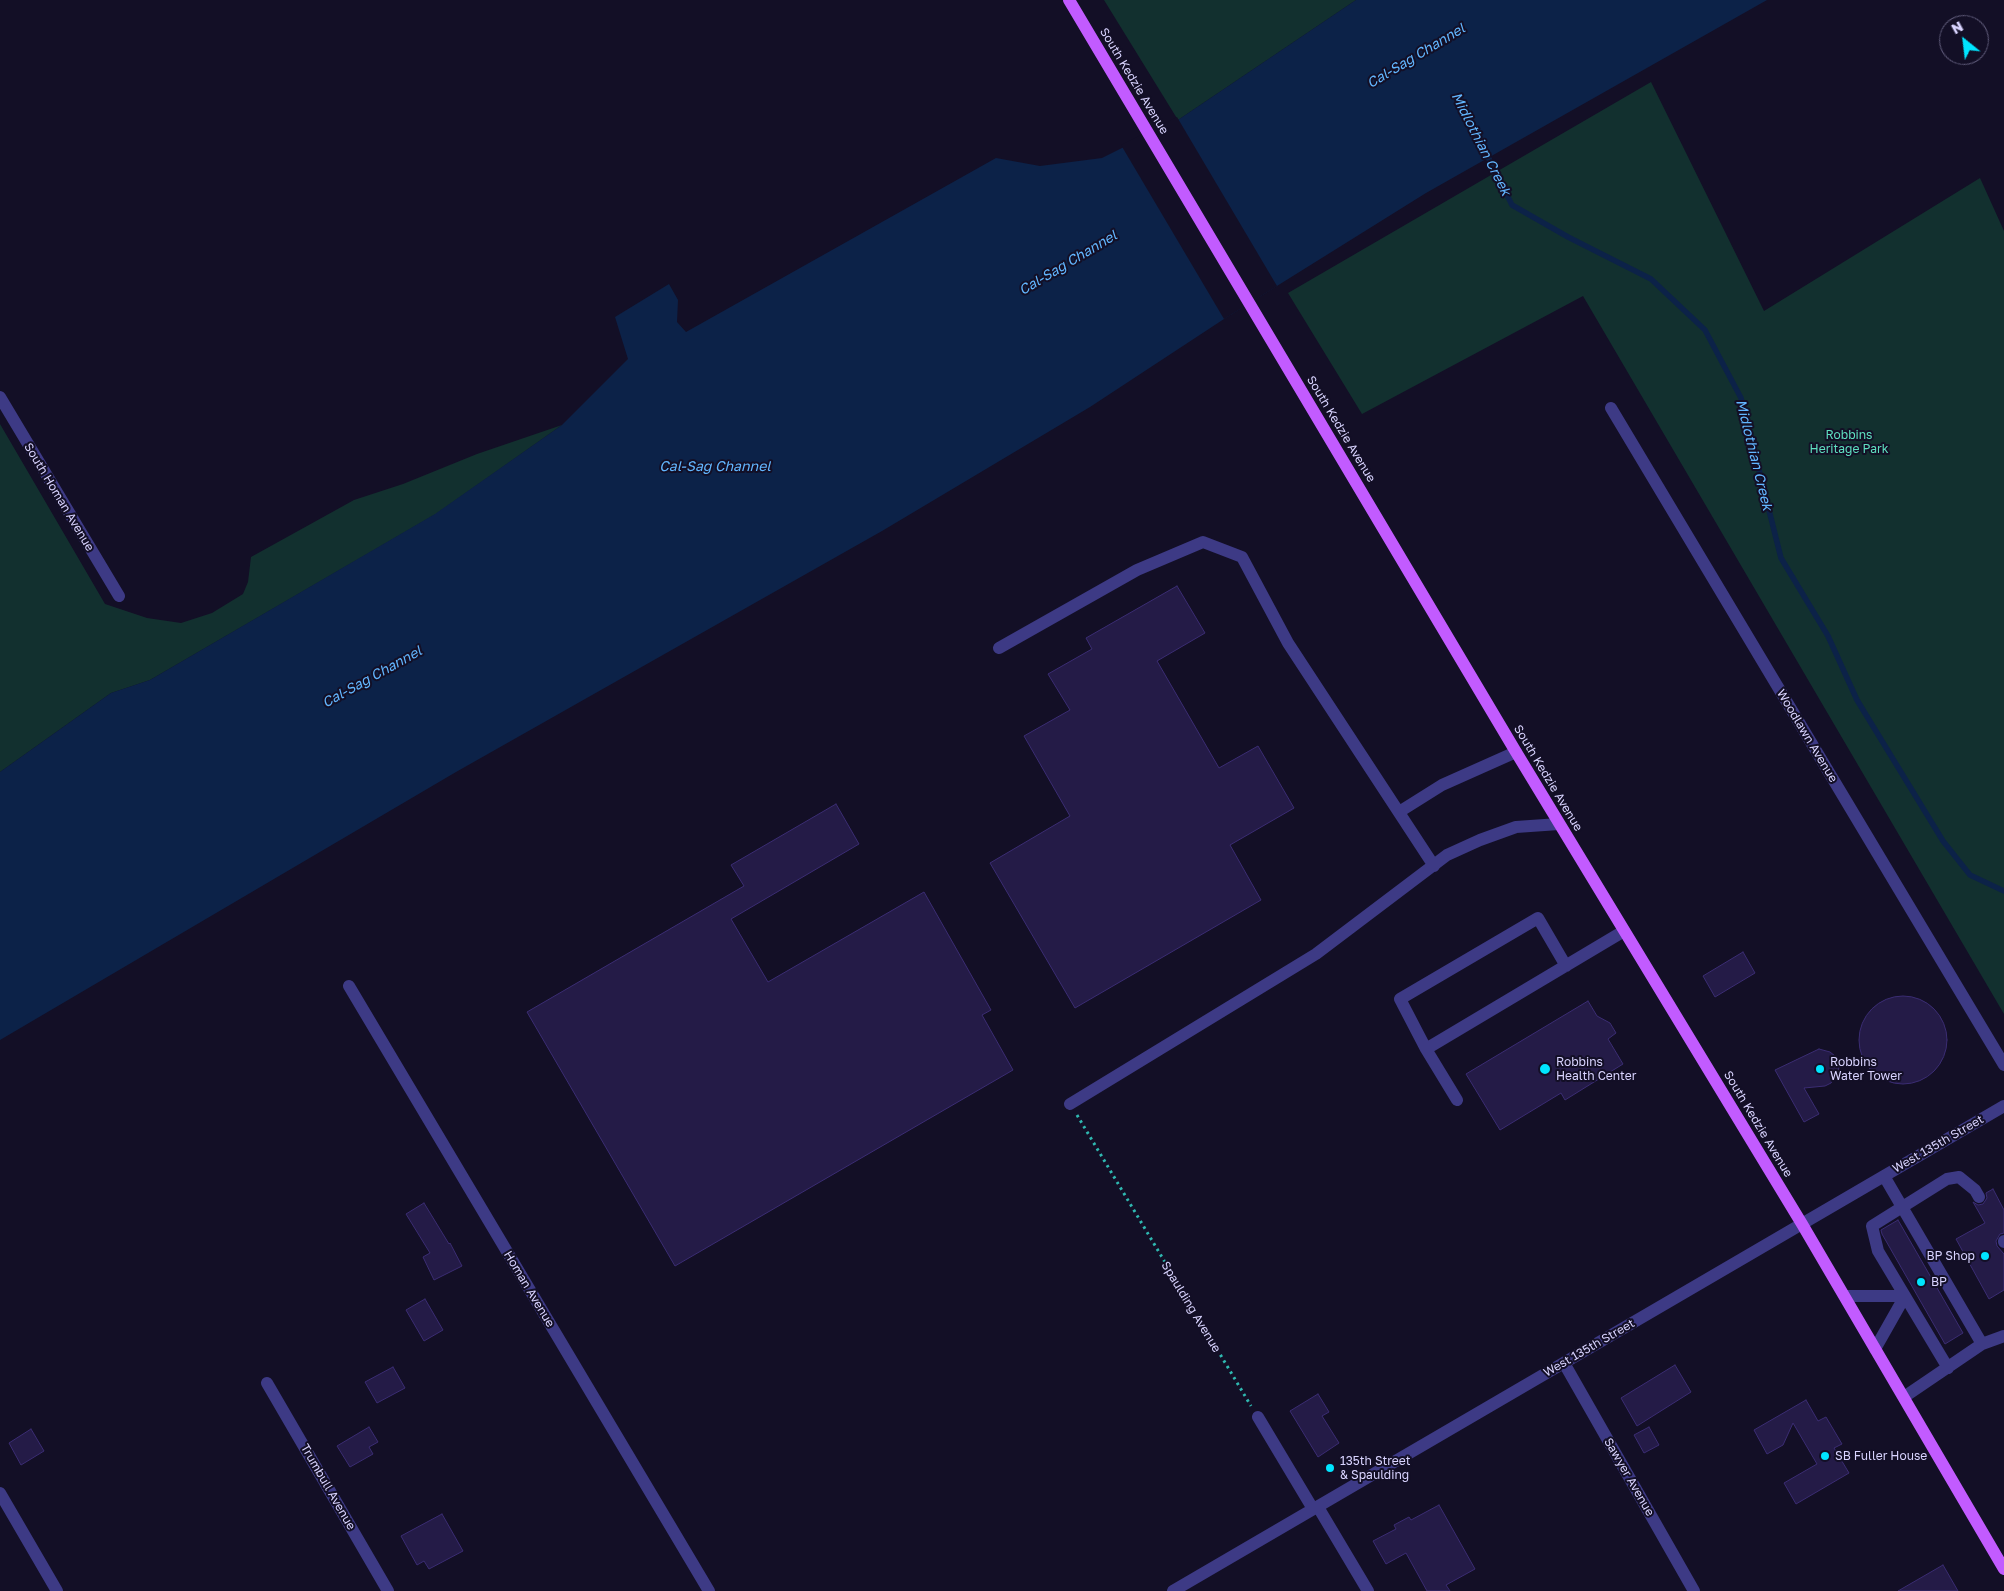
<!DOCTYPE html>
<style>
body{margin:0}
#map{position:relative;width:2004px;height:1591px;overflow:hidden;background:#130f26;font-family:"Golos Text",sans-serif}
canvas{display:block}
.north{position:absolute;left:1939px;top:15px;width:50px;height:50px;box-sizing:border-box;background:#130f26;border:1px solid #625e7d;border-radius:50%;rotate:331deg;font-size:14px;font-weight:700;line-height:20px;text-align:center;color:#d9d4ff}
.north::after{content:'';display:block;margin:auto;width:18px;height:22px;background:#00e5ff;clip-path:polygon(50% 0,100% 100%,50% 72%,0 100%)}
</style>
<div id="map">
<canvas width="2004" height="1591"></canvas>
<div class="north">N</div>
</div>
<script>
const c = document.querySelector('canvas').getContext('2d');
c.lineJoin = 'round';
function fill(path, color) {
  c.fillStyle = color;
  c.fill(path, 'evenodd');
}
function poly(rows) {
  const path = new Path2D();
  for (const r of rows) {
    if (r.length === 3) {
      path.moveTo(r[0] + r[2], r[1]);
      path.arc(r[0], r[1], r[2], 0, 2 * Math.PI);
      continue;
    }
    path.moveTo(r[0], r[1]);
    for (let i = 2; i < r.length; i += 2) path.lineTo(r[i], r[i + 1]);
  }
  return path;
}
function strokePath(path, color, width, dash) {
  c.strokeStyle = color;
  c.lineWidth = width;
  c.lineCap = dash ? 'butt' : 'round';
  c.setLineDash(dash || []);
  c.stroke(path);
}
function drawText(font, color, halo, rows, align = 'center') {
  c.font = font + ' "Golos Text",sans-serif';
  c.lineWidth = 4;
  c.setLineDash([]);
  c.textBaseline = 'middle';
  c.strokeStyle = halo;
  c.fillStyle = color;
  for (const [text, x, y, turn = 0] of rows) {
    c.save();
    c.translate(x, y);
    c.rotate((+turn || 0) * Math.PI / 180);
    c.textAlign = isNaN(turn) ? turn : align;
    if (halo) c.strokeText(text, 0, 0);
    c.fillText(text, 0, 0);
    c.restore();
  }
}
fill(poly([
 [1104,0,1356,0,1178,120],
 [1651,82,1764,311,1980,178,2004,231,2004,1014,1583,296,1362,414,1288,293],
 [0,424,105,604,147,618,181,623,212,613,243,594,248,582,251,557,354,500,403,484,477,454,562,425,436,514,150,680,111,693,0,772]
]), '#12302f');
fill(poly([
 [1356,0,1767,0,1426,193,1224,319,1090,407,882,531,456,772,0,1040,0,772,111,693,150,680,435,514,562,425,628,359,615,317,669,284,678,300,677,322,686,332,996,158,1040,166,1102,158,1178,120]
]), '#0c2248');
fill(poly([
 [1177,117,1277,286,1224,319,1121,145]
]), '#130f26');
strokePath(poly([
 [1485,151,1512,205,1568,237,1651,279,1705,330,1741,398,1781,558,1828,636,1857,700,1943,841,1970,875,2004,891]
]), '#0c2248', 5.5);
const building = poly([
 [1177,586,1205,633,1157,661,1219,768,1258,746,1294,808,1230,845,1261,900,1075,1008,990,863,1070,816,1024,736,1070,710,1048,674,1092,649,1086,638,1177,586],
 [836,804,859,844,731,919,768,982,924,892,991,1010,982,1015,1013,1070,675,1266,527,1012,744,886,731,865,836,804],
 [1743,952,1755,973,1715,997,1703,976,1743,952],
 [1903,1040,44],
 [1588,1001,1597,1016,1610,1023,1616,1033,1608,1039,1623,1064,1565,1100,1561,1093,1500,1130,1466,1074,1588,1001],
 [1819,1049,1830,1052,1840,1060,1838,1073,1831,1083,1825,1086,1804,1088,1819,1114,1804,1122,1775,1070,1819,1049],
 [1993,1189,2004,1210,2004,1233,2000,1234,1996,1241,1997,1246,2004,1254,2004,1290,1989,1299,1956,1239,1985,1223,1973,1202,1978,1205,1983,1204,1987,1198,1986,1193,1993,1189],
 [424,1203,449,1244,450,1243,462,1266,434,1280,423,1257,430,1253,406,1214,424,1203],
 [1898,1220,1963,1333,1945,1344,1882,1234,1881,1230,1898,1220],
 [425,1299,443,1330,424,1341,406,1310,425,1299],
 [1675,1365,1691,1392,1637,1426,1621,1398,1675,1365],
 [393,1367,405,1388,377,1403,365,1382,393,1367],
 [1318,1394,1329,1412,1322,1416,1339,1443,1318,1457,1290,1411,1318,1394],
 [1806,1400,1818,1421,1826,1417,1842,1444,1834,1448,1849,1473,1796,1504,1784,1483,1817,1464,1793,1423,1783,1445,1767,1454,1754,1430,1806,1400],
 [369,1427,378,1442,369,1447,373,1454,350,1467,337,1446,369,1427],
 [1649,1427,1659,1445,1644,1453,1634,1435,1649,1427],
 [31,1429,44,1451,21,1465,9,1443,31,1429],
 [1439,1505,1475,1569,1446,1585,1450,1591,1427,1591,1406,1553,1386,1564,1373,1541,1396,1529,1394,1525,1409,1517,1411,1520,1439,1505],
 [442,1514,463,1551,429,1569,424,1561,417,1565,401,1536,442,1514],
 [1943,1565,1958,1591,1898,1591,1943,1565]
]);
fill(building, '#241b47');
strokePath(building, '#3b2d73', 1);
strokePath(poly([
 [1077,1115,1251,1406]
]), '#2fb8b0', 3, [2.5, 4]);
strokePath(poly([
 [0,397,119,596],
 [1611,408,2004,1065],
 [999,648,1137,570,1203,542,1242,557,1288,643,1434,866],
 [1399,812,1442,785,1516,752],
 [349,986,709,1591],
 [1426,1049,1624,931],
 [1457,1100,1426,1049,1400,999,1538,918,1566,966],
 [1070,1104,1316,954,1447,855,1480,840,1516,827,1559,824],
 [1884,1176,1982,1344,1904,1397],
 [2004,1241,2004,1242],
 [1845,1296,1905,1296,1875,1349],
 [1982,1344,2004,1336],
 [1564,1363,1694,1591],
 [1948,1368,1878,1251,1872,1226,1947,1179,1959,1177,1975,1190,1979,1197],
 [267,1383,388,1591],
 [1258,1417,1313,1509],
 [0,1493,57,1591],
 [1318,1507,1368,1591],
 [1173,1591,2004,1106]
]), '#3d3a85', 12);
strokePath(poly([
 [1069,0,1516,752,1802,1224,2004,1569]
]), '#c25bff', 12);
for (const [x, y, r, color] of [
 [1545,1069,6,"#00e5ff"],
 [1820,1069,5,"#00e5ff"],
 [1985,1256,5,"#00e5ff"],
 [1921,1282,5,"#00e5ff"],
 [1825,1456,5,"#00e5ff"],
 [1330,1468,5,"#00e5ff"]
]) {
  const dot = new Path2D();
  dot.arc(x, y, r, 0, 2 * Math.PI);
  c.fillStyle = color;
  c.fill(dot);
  strokePath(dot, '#130f26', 2);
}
drawText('12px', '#d9d4ff', '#130f26', [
 ["South Kedzie Avenue",1134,81,59],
 ["South Kedzie Avenue",1341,429,59],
 ["South Homan Avenue",59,497,59],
 ["Woodlawn Avenue",1807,736,59],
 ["South Kedzie Avenue",1548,778,59],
 ["South Kedzie Avenue",1758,1124,59],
 ["West 135th Street",1938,1144,-30],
 ["Homan Avenue",529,1289,59],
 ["Spaulding Avenue",1191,1307,59],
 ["West 135th Street",1589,1348,-30],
 ["Sawyer Avenue",1629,1477,60],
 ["Trumbull Avenue",328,1487,60]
]);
drawText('12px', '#5fe0c0', '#130f26', [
 ["Robbins",1849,435],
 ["Heritage Park",1849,449]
]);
drawText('12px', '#d9d4ff', '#130f26', [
 ["Robbins",1556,1062],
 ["Health Center",1556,1076],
 ["Robbins",1830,1062],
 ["Water Tower",1830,1076],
 ["BP Shop",1975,1256,"right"],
 ["BP",1931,1282],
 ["SB Fuller House",1835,1456],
 ["135th Street",1340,1461],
 ["& Spaulding",1340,1475]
], 'left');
drawText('italic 14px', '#62b6ff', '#130f26', [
 ["Cal-Sag Channel",1416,56,-31],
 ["Midlothian Creek",1481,144,63],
 ["Cal-Sag Channel",1068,263,-31],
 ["Midlothian Creek",1754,455,76],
 ["Cal-Sag Channel",715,467],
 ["Cal-Sag Channel",372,677,-29]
]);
</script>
